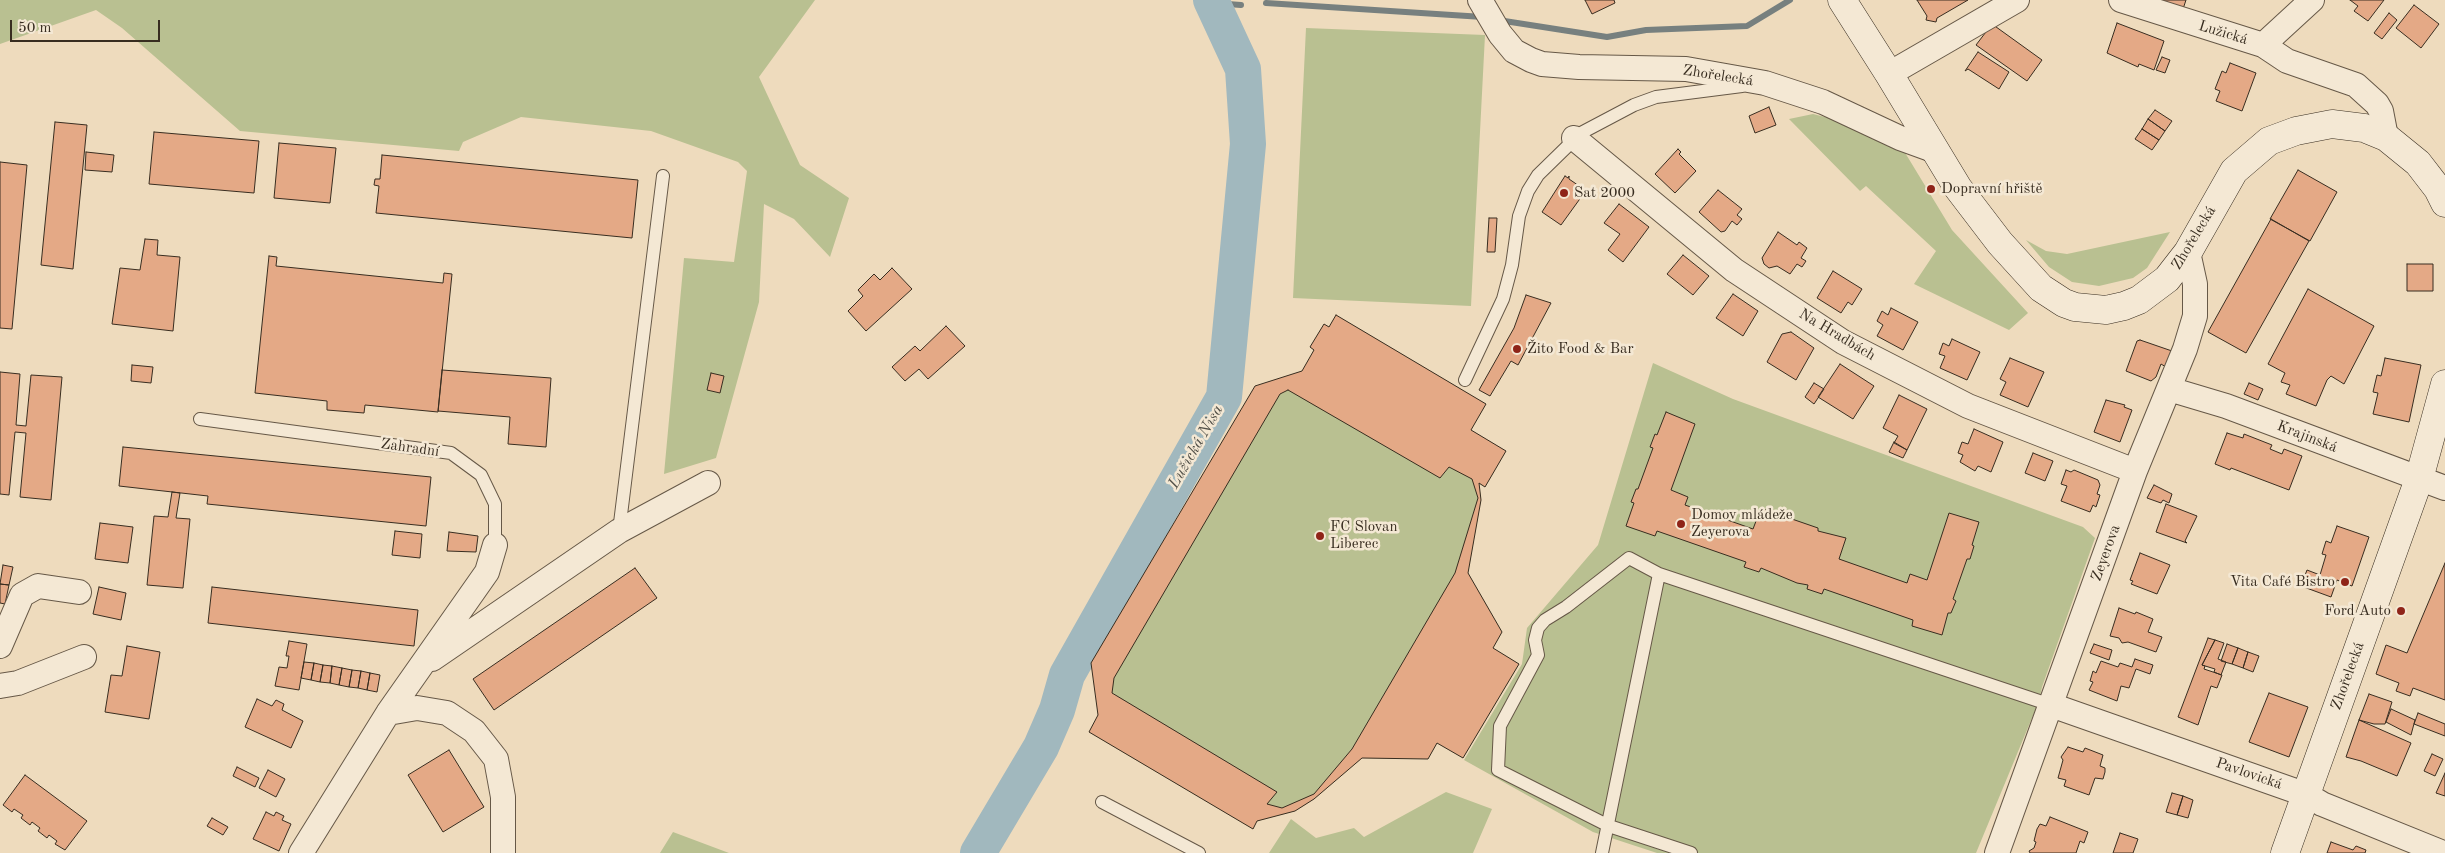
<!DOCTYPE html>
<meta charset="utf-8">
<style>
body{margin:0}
#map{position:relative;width:2445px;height:853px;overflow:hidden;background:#eedbbd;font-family:"Old Standard TT",serif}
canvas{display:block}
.scale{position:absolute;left:10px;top:20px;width:150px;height:22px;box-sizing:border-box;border:2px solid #382d20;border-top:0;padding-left:6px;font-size:15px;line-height:18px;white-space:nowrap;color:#382d20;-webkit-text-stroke:4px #f4e8d4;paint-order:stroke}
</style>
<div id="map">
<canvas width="2445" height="853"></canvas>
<div class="scale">50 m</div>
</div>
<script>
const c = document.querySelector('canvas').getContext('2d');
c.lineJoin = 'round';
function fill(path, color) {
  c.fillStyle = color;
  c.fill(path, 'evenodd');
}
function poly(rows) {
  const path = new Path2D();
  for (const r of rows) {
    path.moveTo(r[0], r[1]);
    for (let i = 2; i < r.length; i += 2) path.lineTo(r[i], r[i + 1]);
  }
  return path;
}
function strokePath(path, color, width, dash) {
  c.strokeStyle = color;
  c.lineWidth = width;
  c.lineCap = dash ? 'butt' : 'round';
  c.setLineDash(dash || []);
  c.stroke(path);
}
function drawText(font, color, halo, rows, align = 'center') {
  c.font = font + ' "Old Standard TT",serif';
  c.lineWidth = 5;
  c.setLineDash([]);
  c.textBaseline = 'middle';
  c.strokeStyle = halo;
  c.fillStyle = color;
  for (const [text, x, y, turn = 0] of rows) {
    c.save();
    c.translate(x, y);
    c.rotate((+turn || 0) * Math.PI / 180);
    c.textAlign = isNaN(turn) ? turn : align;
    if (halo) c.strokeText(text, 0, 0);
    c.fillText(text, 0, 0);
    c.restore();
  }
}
fill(poly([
 [0,0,815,0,759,77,800,165,849,198,830,257,794,219,764,204,759,302,716,458,664,474,684,258,734,262,747,171,738,162,651,131,521,117,463,142,459,151,240,131,122,28,96,10,0,44],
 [1306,28,1485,35,1471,306,1293,298],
 [1813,114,1841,121,1904,151,1952,230,2028,313,2009,330,1914,284,1936,251,1866,186,1860,191,1789,119],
 [2170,232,2147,268,2133,278,2099,286,2072,282,2049,267,2026,240,2046,251,2067,254],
 [1336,315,1486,404,1471,430,1506,451,1485,487,1479,484,1481,500,1468,573,1502,632,1493,648,1519,664,1463,758,1437,743,1428,759,1362,758,1314,799,1295,811,1257,821,1253,829,1089,732,1098,715,1094,680,1270,382,1302,371,1314,350,1310,347,1324,324,1329,327],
 [1653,363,1733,399,2083,527,2095,538,2042,687,2039,701,1976,853,1657,853,1593,832,1464,760,1522,664,1527,628,1598,545],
 [1446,792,1492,809,1473,853,1269,853,1291,819,1316,838,1354,828,1364,837],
 [673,832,729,853,660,853]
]), '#b9c091');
strokePath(poly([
 [1214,3,1241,5],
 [1266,3,1483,17],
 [1498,20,1607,37,1646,30,1747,26,1790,0]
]), '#77807f', 6);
strokePath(poly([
 [978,853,1041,747,1057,710,1067,675,1224,397,1248,144,1243,69,1211,0]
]), '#a1b8be', 36);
const building = poly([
 [1585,0,1614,0,1615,3,1592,14,1585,0],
 [1917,0,1968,0,1937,18,1936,22,1926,20,1927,16,1917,0],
 [2159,0,2186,0,2183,9,2159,0],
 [2350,0,2384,0,2368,21,2354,11,2358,6,2350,0],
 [2414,5,2439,24,2421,48,2396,28,2414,5],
 [2389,13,2397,20,2382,39,2374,33,2389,13],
 [2117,23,2164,41,2154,70,2139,64,2138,67,2107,53,2117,23],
 [1992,24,2042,60,2027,81,1976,45,1992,24],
 [1978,52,2009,72,1999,89,1968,69,1965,71,1978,52],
 [2162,57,2170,60,2165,73,2156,70,2162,57],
 [2230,63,2256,73,2242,111,2216,101,2220,91,2215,89,2222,71,2226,73,2230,63],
 [1769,107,1776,125,1755,133,1749,116,1769,107],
 [2155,110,2172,121,2165,131,2148,119,2155,110],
 [2148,119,2165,131,2159,140,2142,129,2148,119],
 [55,122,87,125,73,269,41,265,55,122],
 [2142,129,2159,140,2152,150,2135,139,2142,129],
 [154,132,259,141,254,193,149,184,154,132],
 [279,143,336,148,330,203,274,198,279,143],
 [1678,149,1681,152,1679,154,1696,171,1675,193,1655,174,1678,149],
 [86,152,114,155,112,172,85,170,86,152],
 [382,155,638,180,632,238,376,213,379,186,374,185,375,179,380,179,382,155],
 [0,162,27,165,12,329,0,328,0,162],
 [2298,170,2337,192,2310,241,2270,219,2298,170],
 [1565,176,1568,178,1569,176,1569,179,1585,190,1587,189,1561,225,1542,212,1565,176],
 [1718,190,1742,209,1737,215,1742,219,1737,225,1732,221,1725,231,1721,232,1699,212,1718,190],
 [1619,204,1649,227,1623,262,1608,250,1620,234,1604,223,1619,204],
 [1489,218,1497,218,1495,252,1487,252,1489,218],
 [2271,219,2309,241,2246,353,2208,332,2271,219],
 [1778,232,1797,245,1799,242,1807,248,1801,258,1806,261,1802,267,1797,264,1790,274,1777,266,1769,268,1764,264,1762,258,1778,232],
 [145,239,158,240,157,255,180,257,173,331,112,324,120,268,140,270,145,239],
 [1683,255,1709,276,1693,295,1667,274,1683,255],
 [269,256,277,257,276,266,443,283,444,273,452,274,438,412,365,405,364,413,327,410,327,401,255,393,269,256],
 [2407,264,2433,264,2433,291,2407,291,2407,264],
 [892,268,912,289,866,331,848,311,863,296,858,290,874,274,880,280,892,268],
 [1833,271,1862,289,1852,305,1848,302,1841,313,1817,298,1833,271],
 [2308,289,2374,326,2344,384,2331,376,2327,380,2316,406,2286,394,2290,385,2281,382,2285,373,2268,364,2308,289],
 [1733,294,1758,311,1743,336,1716,318,1733,294],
 [1526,295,1551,303,1518,365,1511,361,1490,396,1479,390,1514,328,1526,295],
 [1891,308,1918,322,1903,350,1877,336,1883,325,1877,321,1882,311,1888,315,1891,308],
 [1336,315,1486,404,1471,430,1506,451,1485,487,1479,483,1481,500,1468,573,1502,632,1493,648,1519,664,1463,758,1437,743,1428,759,1362,758,1314,799,1295,811,1257,821,1253,829,1089,732,1098,715,1091,663,1255,386,1302,371,1314,350,1310,347,1324,324,1329,327,1336,315],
 [1288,390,1440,478,1449,467,1472,479,1478,498,1455,573,1352,749,1314,794,1282,808,1267,804,1277,792,1112,693,1114,678,1280,394,1288,390],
 [946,326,965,346,928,379,919,369,905,381,892,367,915,346,920,351,946,326],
 [1791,332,1814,348,1796,380,1767,362,1782,334,1791,332],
 [1952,339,1980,352,1967,380,1940,368,1945,356,1939,354,1943,343,1949,346,1952,339],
 [2140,340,2172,351,2166,367,2161,364,2156,377,2151,381,2126,371,2137,341,2140,340],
 [2010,358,2044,372,2028,407,2000,395,2006,382,2000,379,2010,358],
 [2385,358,2421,365,2409,422,2373,414,2378,393,2373,392,2377,375,2381,376,2385,358],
 [1840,364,1874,386,1853,419,1818,397,1840,364],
 [132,365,153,367,151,383,131,381,132,365],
 [442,370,551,378,546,447,508,444,510,417,438,411,442,370],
 [0,372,20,374,16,425,26,426,31,375,62,377,51,500,20,497,26,433,15,432,9,495,0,494,0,372],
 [711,373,724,376,720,393,707,390,711,373],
 [1814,383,1824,389,1814,404,1805,397,1814,383],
 [2249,383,2263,389,2258,400,2244,394,2249,383],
 [1899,395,1927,409,1907,450,1894,443,1898,436,1883,428,1899,395],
 [2106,400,2125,405,2124,407,2132,410,2120,442,2094,432,2106,400],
 [1666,412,1695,424,1671,490,1688,497,1685,505,1753,529,1761,508,1788,520,1789,518,1818,528,1818,531,1846,538,1839,559,1907,583,1910,574,1927,580,1949,513,1979,522,1972,545,1974,546,1970,559,1967,559,1953,599,1956,601,1951,613,1948,613,1942,635,1912,626,1913,620,1824,589,1822,594,1807,589,1808,585,1797,583,1761,568,1759,572,1744,567,1746,562,1657,531,1655,536,1626,526,1634,503,1631,502,1636,489,1638,489,1653,448,1650,447,1655,434,1657,435,1666,412],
 [1974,429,2003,442,1991,472,1978,466,1975,471,1960,462,1963,455,1958,453,1962,442,1968,444,1974,429],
 [2227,433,2243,438,2244,434,2272,445,2270,449,2282,454,2284,449,2302,456,2289,490,2231,468,2230,470,2215,464,2227,433],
 [1894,442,1907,450,1903,458,1889,452,1894,442],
 [123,447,431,477,426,526,207,504,208,496,119,486,123,447],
 [2033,453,2053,461,2045,481,2025,473,2033,453],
 [2066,470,2071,472,2074,470,2098,480,2100,485,2097,494,2100,495,2096,507,2093,505,2090,512,2061,501,2067,486,2061,484,2066,470],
 [2154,485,2172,494,2169,503,2163,500,2161,503,2147,498,2154,485],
 [172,492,180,493,176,518,190,519,183,588,147,585,154,516,168,517,172,492],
 [2166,504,2197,516,2185,541,2187,543,2156,532,2166,504],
 [100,523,133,527,128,563,95,559,100,523],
 [2337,526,2369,537,2352,586,2337,580,2331,597,2301,586,2307,570,2320,575,2326,555,2322,554,2326,541,2331,543,2337,526],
 [395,531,422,534,420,558,392,555,395,531],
 [449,532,478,536,476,552,447,551,449,532],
 [2140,553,2170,565,2157,594,2131,584,2133,581,2130,580,2140,553],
 [2445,563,2445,700,2413,688,2410,696,2396,691,2399,683,2376,674,2386,645,2407,653,2445,563],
 [3,565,13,567,9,585,0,584,3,565],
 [635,568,657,598,494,710,473,679,635,568],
 [0,584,9,585,5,604,0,603,0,584],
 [99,587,126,593,121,620,93,614,99,587],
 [212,587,418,610,414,646,208,623,212,587],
 [2119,608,2135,614,2136,612,2153,619,2148,632,2162,637,2156,652,2128,642,2122,643,2119,638,2110,636,2119,608],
 [2208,638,2215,640,2202,665,2205,666,2204,669,2222,675,2217,688,2211,686,2198,725,2178,717,2208,638],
 [2215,640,2224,643,2218,659,2226,662,2221,675,2214,672,2215,669,2202,665,2215,640],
 [289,641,307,644,299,690,275,686,279,667,287,668,289,656,286,656,289,641],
 [2094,644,2112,650,2109,660,2090,653,2094,644],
 [2227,644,2238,648,2232,664,2221,661,2227,644],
 [127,646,160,652,149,719,105,712,111,675,122,676,127,646],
 [2238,648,2248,652,2243,668,2232,664,2238,648],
 [2248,652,2259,656,2253,672,2243,668,2248,652],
 [2135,659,2153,665,2150,674,2136,669,2129,688,2121,686,2117,701,2089,690,2093,682,2090,681,2093,671,2096,673,2101,661,2118,667,2120,663,2132,667,2135,659],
 [304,662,314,663,311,680,301,678,304,662],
 [314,663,323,665,320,682,311,680,314,663],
 [323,665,332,666,330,683,320,682,323,665],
 [332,666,342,668,339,685,330,683,332,666],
 [342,668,352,670,349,687,339,685,342,668],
 [352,670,361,671,358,688,349,687,352,670],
 [361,671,370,673,367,690,358,688,361,671],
 [370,673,380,675,377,692,367,690,370,673],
 [2269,693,2308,707,2289,757,2249,742,2269,693],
 [2369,694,2392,702,2385,724,2374,724,2359,720,2369,694],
 [257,699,272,706,276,700,284,704,282,710,303,721,291,748,245,727,257,699],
 [2391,709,2415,720,2411,735,2386,722,2391,709],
 [2418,713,2445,724,2445,736,2414,724,2418,713],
 [2359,720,2411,743,2397,776,2361,761,2346,757,2359,720],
 [2068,747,2083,752,2085,748,2103,755,2100,766,2105,768,2105,772,2103,779,2095,778,2089,795,2064,786,2066,780,2058,778,2063,760,2061,757,2068,747],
 [449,750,484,807,443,832,408,775,449,750],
 [2432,754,2443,759,2435,776,2424,771,2432,754],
 [237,767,259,778,255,787,233,776,237,767],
 [268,770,285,779,276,797,259,788,268,770],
 [2445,773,2445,796,2436,793,2445,773],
 [25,775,87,821,65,850,55,844,57,841,49,835,47,838,38,831,40,828,32,822,30,825,21,818,23,815,14,809,12,812,3,805,25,775],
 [2172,793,2183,796,2177,815,2166,812,2172,793],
 [2183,796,2193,800,2188,818,2177,815,2183,796],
 [266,812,274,816,276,812,284,816,282,820,291,824,279,851,253,839,266,812],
 [2050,817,2088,832,2084,843,2080,841,2076,853,2030,853,2029,851,2034,848,2036,842,2034,841,2037,829,2040,824,2046,826,2050,817],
 [212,818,228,827,223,835,207,826,212,818],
 [2120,833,2138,839,2133,853,2113,853,2120,833],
 [2331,842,2353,850,2356,846,2366,850,2365,853,2327,853,2331,842]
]);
fill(building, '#e4a986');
strokePath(building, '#382d20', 1);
const service = poly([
 [1465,380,1503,299,1512,265,1519,216,1528,191,1538,175,1581,133,1634,105,1656,97,1742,86],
 [200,419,451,453,481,475,495,504,495,545],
 [619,531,663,176],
 [1659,574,1629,558,1566,607,1545,620,1538,628,1535,640,1538,655,1500,726,1498,770,1609,826,1691,853],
 [1102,802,1199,853],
 [1602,853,1659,574,2051,705]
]);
const minor = poly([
 [1480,0,1500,34,1514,51,1531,60,1542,64,1579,67,1686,69,1765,83,1823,102,1900,138,1933,150],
 [2121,0,2263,45,2287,61,2356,85,2377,104,2381,111,2386,137],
 [2263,45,2312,0],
 [1889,74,2017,0],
 [1574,138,1734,270,1843,342,1968,406,2135,471],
 [2169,389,2226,406,2445,488],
 [0,646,22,595,38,586,79,592],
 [432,659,619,531,708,483],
 [0,686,18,683,84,657],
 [2051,705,2307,795,2322,804,2443,853],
 [388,713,417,708,447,713,474,731,496,759,503,797,503,853],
 [301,853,388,713,487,572,495,545],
 [1997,853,2135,471,2185,349,2195,316,2195,284,2188,252]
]);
const secondary = poly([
 [1842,0,1889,74,1958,188,2000,243,2041,288,2064,303,2075,307,2106,310,2124,306,2139,300,2167,279,2188,252,2234,171,2269,141,2296,131,2332,124,2364,128,2386,137,2418,163,2438,189,2445,203],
 [2285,853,2419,479,2445,384]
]);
strokePath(service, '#665847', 14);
strokePath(minor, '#665847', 26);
strokePath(secondary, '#382d20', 29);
strokePath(service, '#f4e8d4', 12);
strokePath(minor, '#f4e8d4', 24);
strokePath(secondary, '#f4e8d4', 28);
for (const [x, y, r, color] of [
 [1931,189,5,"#8f2418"],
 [1564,193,5,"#8f2418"],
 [1517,349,5,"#8f2418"],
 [1681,524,5,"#8f2418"],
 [1320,536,5,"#8f2418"],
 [2345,582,5,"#8f2418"],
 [2401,611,5,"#8f2418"]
]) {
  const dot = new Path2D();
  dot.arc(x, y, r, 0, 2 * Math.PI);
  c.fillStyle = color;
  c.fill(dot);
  strokePath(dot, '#f4e8d4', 2);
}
drawText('15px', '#382d20', '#f4e8d4', [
 ["Lužická",2223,33,17],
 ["Zhořelecká",1718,76,9],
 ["Zhořelecká",2194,238,-59],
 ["Na Hradbách",1837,335,31],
 ["Krajinská",2307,437,21],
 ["Zahradní",410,448,8],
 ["Zeyerova",2106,553,-70],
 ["Zhořelecká",2348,676,-70],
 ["Pavlovická",2249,774,19]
]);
drawText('15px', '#382d20', '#f4e8d4', [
 ["Dopravní hřiště",1941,189],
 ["Sat 2000",1574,193],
 ["Žito Food & Bar",1527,349],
 ["Domov mládeže",1691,515],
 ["Zeyerova",1691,532],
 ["FC Slovan",1330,527],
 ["Liberec",1330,544],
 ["Vita Café Bistro",2335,582,"right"],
 ["Ford Auto",2391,611,"right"]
], 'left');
drawText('italic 16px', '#525048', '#f4e8d4', [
 ["Lužická Nisa",1196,447,-60]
]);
</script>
